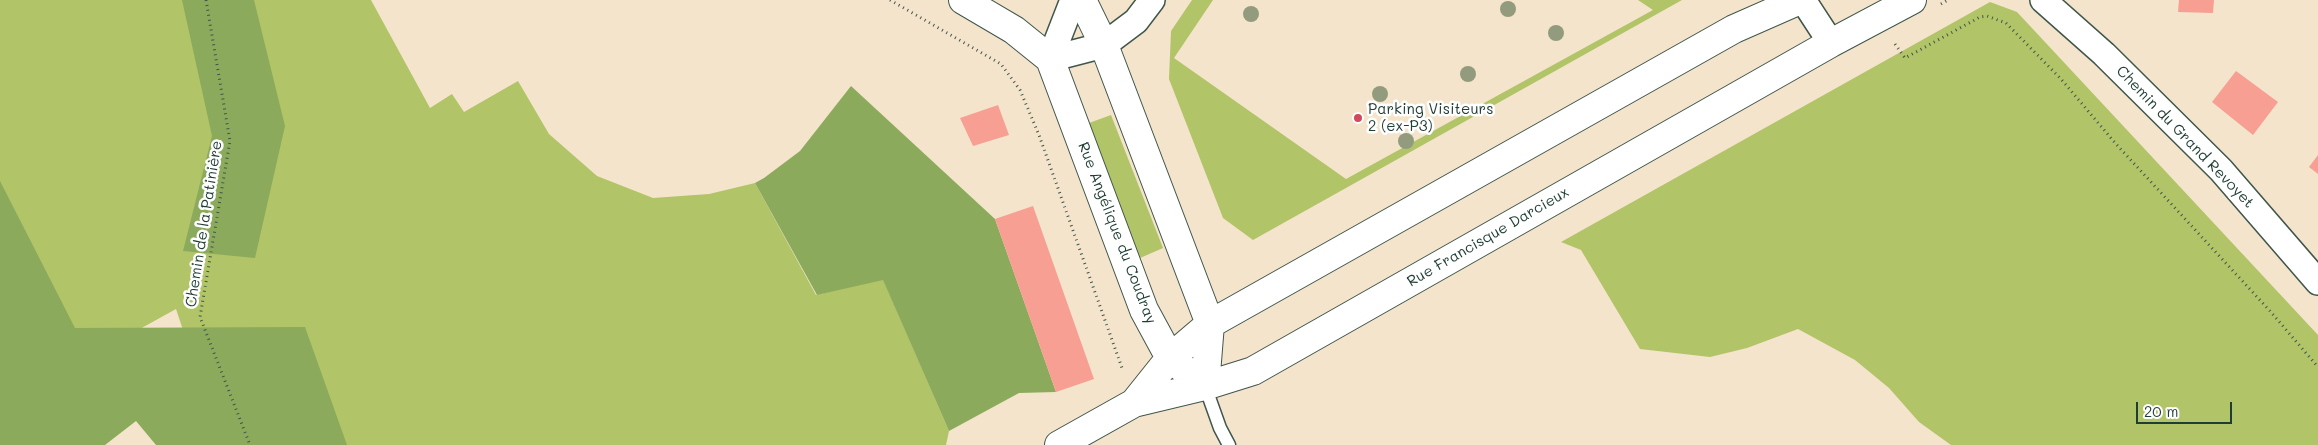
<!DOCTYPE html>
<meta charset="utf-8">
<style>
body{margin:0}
#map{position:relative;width:2318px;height:445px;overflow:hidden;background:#f4e4cb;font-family:Mali,sans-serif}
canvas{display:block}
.scale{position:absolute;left:2136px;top:402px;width:96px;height:22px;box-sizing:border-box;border:2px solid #1f3d34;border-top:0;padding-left:6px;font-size:15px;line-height:18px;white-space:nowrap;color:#1f3d34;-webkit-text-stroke:4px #fff;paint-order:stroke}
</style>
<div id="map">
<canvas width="2318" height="445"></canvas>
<div class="scale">20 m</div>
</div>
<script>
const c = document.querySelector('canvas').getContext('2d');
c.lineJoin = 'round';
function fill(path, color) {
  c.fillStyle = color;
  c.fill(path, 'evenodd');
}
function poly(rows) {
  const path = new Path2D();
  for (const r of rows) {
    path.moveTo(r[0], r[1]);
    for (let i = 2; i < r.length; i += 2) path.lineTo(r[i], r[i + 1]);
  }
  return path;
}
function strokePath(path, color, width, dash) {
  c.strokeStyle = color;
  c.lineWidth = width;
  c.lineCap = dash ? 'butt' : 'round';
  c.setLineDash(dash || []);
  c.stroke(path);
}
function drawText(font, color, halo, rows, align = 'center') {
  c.font = font + ' Mali,sans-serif';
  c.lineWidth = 5;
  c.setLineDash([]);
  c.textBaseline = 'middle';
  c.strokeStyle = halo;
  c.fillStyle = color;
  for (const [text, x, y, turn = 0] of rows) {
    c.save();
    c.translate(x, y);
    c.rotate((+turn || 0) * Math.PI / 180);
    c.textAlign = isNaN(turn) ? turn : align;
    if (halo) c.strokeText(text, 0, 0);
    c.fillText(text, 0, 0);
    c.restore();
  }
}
fill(poly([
 [0,0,371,0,430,108,452,94,464,112,518,81,549,134,597,176,653,198,709,194,755,183,816,295,883,279,949,431,946,445,227,445,197,372,176,309,33,388,0,403],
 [1192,0,1213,0,1174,58,1346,179,1653,10,1638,0,1682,0,1253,240,1223,218,1169,79,1171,31],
 [1990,2,2017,12,2318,335,2318,445,1951,445,1919,422,1889,388,1855,360,1798,329,1747,348,1710,357,1640,349,1581,250,1561,242],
 [1111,115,1163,248,1140,258,1089,123]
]), '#b1c468');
fill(poly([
 [182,0,254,0,285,126,255,258,183,251,212,136],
 [851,86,995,219,1056,392,1019,393,949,431,883,280,817,295,755,183,764,178,800,151],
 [0,181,75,328,305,327,347,445,156,445,136,421,105,445,0,445]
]), '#8caa5c');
fill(poly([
 [2179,0,2214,0,2213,13,2178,12],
 [2236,71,2278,102,2253,135,2212,102],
 [998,105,1009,135,973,146,960,118],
 [2318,155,2318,174,2309,167],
 [1033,206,1094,379,1056,392,995,219]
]), '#f79f92');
const lane = poly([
 [1205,386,1220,428,1229,445]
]);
const street = poly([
 [1803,0,1831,43],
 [2043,0,2104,54,2221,170,2318,282],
 [1050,59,1104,45,1136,21,1152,0],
 [1050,59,1073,0]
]);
const secondary = poly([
 [963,0,1014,30,1050,59,1144,310,1170,358,1205,386],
 [1082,0,1104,45,1210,324,1205,386],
 [1134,403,1170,358,1210,324,1734,29,1800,0],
 [1059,445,1134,403,1205,386,1253,371,1831,43,1912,0]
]);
strokePath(lane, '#3f564b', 15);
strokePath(street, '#3f564b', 28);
strokePath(secondary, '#3f564b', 30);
strokePath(poly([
 [206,0,230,141,200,317,250,445],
 [890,0,1001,64,1020,90,1039,135,1122,368],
 [1941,4,1948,0],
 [1895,44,1905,58,1980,17,1987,16,2006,23,2061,79,2116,144,2270,311,2318,367]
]), '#3f564b', 3, [1, 4]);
strokePath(lane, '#fff', 12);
strokePath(street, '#fff', 25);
strokePath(secondary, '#fff', 28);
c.fillStyle = '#939b7f';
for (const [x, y] of [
 [1508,9],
 [1251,14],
 [1556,33],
 [1468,74],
 [1380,94],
 [1406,141]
]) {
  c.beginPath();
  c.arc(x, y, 8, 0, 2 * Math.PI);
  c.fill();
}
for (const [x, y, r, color] of [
 [1358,118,5,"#d1495b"]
]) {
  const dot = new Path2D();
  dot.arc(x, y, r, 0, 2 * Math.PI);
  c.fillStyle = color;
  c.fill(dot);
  strokePath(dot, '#fff', 2);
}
drawText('15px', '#1f3d34', '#fff', [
 ["Parking Visiteurs",1368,109],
 ["2 (ex-P3)",1368,126]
], 'left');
drawText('15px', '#1f3d34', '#fff', [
 ["Chemin du Grand Revoyet",2185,137,46],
 ["Chemin de la Patinière",204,224,-81],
 ["Rue Angélique du Coudray",1117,233,69],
 ["Rue Francisque Darcieux",1488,237,-30]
]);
</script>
